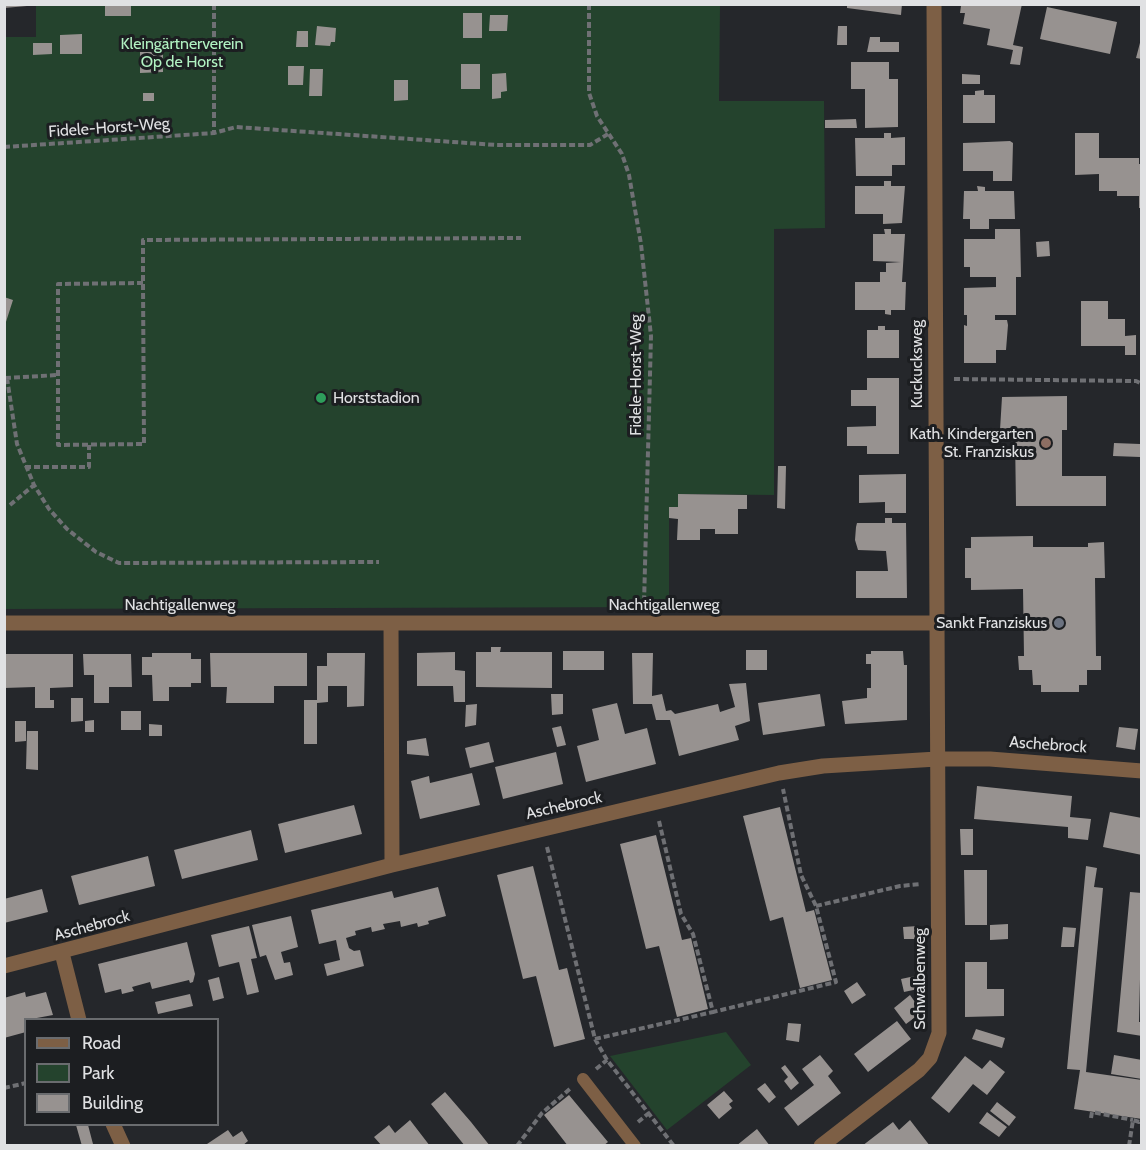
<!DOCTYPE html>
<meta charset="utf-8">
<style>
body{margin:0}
#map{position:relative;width:1146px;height:1150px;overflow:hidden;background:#25272b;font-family:Cabin,sans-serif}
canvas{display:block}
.frame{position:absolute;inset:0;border:6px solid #e0e1e3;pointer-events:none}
.legend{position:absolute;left:24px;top:1018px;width:195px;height:108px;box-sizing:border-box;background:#1c1e21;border:2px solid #6a6c6f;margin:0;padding:8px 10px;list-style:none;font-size:18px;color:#e0e1e3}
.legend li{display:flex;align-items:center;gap:12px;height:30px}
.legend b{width:30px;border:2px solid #6a6c6f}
</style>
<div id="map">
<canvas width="1146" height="1150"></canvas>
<div class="frame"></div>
<ul class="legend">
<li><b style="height:8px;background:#7d5f45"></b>Road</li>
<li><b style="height:16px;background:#24432d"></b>Park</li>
<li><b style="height:16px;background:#979290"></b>Building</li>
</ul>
</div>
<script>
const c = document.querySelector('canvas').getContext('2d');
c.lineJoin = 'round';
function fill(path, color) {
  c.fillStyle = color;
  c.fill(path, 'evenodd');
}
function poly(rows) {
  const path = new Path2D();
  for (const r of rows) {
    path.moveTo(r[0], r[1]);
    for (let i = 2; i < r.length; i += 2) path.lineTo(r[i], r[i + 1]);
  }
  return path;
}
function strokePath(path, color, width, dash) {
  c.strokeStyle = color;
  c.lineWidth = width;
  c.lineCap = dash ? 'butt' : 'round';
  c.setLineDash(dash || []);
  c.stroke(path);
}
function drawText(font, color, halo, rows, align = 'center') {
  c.font = font + ' Cabin,sans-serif';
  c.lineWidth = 6;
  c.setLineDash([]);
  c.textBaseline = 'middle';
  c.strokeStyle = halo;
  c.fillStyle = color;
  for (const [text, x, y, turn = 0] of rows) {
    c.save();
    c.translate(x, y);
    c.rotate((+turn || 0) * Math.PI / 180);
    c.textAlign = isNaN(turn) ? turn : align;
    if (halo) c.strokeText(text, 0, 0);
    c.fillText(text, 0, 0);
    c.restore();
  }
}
fill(poly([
 [36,4,720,5,719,101,824,101,825,228,774,229,774,495,678,494,678,507,669,507,669,607,5,609,4,37,36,37],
 [726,1032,751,1065,667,1130,610,1056]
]), '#24432d');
fill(poly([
 [4,4,27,4,27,6,4,8],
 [105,4,131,4,131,16,105,16],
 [847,4,902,4,901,15,847,8],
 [966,4,1022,4,1013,45,1023,47,1020,65,1010,64,1013,50,987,45,990,29,963,24,965,13,960,13,961,6],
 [1047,7,1117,22,1110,54,1040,39],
 [463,13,482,13,482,38,463,38],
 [490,15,508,15,507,31,489,31],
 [317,26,336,28,335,42,331,42,330,46,315,45],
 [838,26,847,26,847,45,837,45],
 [297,31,308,31,308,47,296,47],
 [82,34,82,54,60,54,60,35],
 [870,37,880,37,880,42,899,42,899,52,867,52],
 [1141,39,1142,39,1142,59,1136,58],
 [33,43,52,43,52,54,33,55],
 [140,52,163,52,163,72,140,73],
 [851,62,889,62,889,79,898,79,898,127,865,128,865,89,851,89],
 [461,64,480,64,480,89,461,89],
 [288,66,304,66,303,85,288,85],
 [310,69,323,69,322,96,309,96],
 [506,73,507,91,501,92,501,98,492,99,492,74],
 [962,74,980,75,980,84,962,84],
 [394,80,408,80,408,100,394,101],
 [984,90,984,95,995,95,995,123,963,123,963,95,975,95,975,91],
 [143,93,154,93,154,101,143,101],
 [856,119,857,128,825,128,825,120],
 [884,133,891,133,891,138,905,137,905,165,892,165,892,176,856,176,855,138,884,138],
 [1075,133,1099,133,1099,158,1139,158,1139,164,1142,164,1142,208,1139,208,1139,196,1117,196,1117,191,1099,191,1099,174,1075,175],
 [1010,141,1013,143,1012,181,993,181,993,171,963,171,963,143],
 [884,181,891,181,891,186,905,186,902,223,883,224,883,214,855,214,855,186,884,186],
 [977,186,985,187,985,191,1014,191,1015,219,989,219,989,229,970,229,970,219,963,219,964,191,978,191],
 [884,229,891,229,891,234,905,234,902,282,906,282,905,310,891,310,891,315,885,314,885,310,855,310,855,282,880,282,880,272,886,272,886,263,901,262,873,261,873,234,885,234],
 [995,229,1020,229,1021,277,1016,277,1016,315,995,315,995,320,1007,320,1008,325,1006,350,996,350,996,363,964,363,964,325,967,326,967,315,964,315,964,288,996,287,996,277,970,277,970,267,964,267,964,239,995,239],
 [1049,241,1050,256,1037,257,1036,242],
 [4,297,13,300,5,325,4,324],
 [1081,301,1108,301,1108,319,1125,319,1125,336,1136,335,1136,355,1125,355,1125,346,1081,346],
 [878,326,885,326,885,330,899,330,899,358,867,358,867,330,878,330],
 [867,378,899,378,899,454,867,454,867,446,847,446,847,427,876,426,876,406,851,406,851,390,867,390],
 [1067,396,1067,430,1062,430,1062,476,1106,476,1106,506,1016,506,1015,435,1002,435,1000,430,1002,397],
 [1114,443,1140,444,1140,457,1113,456],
 [778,466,786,466,785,509,777,508],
 [906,474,906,513,885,513,885,502,859,503,859,475],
 [678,494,747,495,747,509,738,509,738,534,715,534,715,529,700,529,700,540,677,540,678,519,669,518,669,507,678,507],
 [885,518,892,518,892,523,906,523,907,598,856,598,856,571,888,571,886,551,858,550,855,540,856,527,857,523,885,523],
 [1033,536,1033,547,1088,547,1088,543,1104,542,1105,578,1095,578,1096,656,1101,656,1101,670,1087,670,1087,685,1079,685,1079,692,1041,692,1041,685,1033,685,1032,670,1019,670,1018,656,1024,656,1023,589,971,590,971,578,965,578,965,548,971,548,971,537],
 [491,647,501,647,500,652,552,652,552,688,476,687,476,652,491,652],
 [746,650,767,650,767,670,746,670],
 [563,651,604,651,604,670,563,670],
 [871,651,903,651,904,665,907,665,907,720,845,724,842,701,867,698,867,688,871,688,871,664,866,664,866,654,871,654],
 [455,652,455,670,465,671,465,702,454,702,453,686,417,686,417,653],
 [152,653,191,653,191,659,201,659,201,683,191,683,191,687,169,687,169,701,153,701,152,675,142,675,142,657,152,657],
 [210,653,307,653,307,686,274,686,274,703,226,703,227,687,211,687],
 [327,653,365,653,364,706,347,707,347,686,328,686,328,702,317,703,317,744,304,744,304,700,317,700,317,666,327,666],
 [632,653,653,653,652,696,662,694,666,711,671,710,675,714,718,704,720,712,735,707,729,684,746,683,750,721,735,726,739,740,679,756,670,720,656,720,652,704,633,704],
 [4,654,73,654,73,687,50,688,50,700,54,700,54,708,35,708,35,687,4,688],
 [83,654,131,654,132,687,109,687,109,703,94,703,94,675,84,675],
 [551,694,563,694,563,714,552,715],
 [820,694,825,726,763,735,758,703],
 [71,698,83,698,83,721,71,722],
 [617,703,625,734,647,728,656,764,586,782,577,746,599,740,592,709],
 [477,704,476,725,465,727,466,705],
 [121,711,141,711,141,730,121,730],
 [94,720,94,732,85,732,85,721],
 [15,721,26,721,26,741,15,742],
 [149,724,162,725,162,736,149,736],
 [561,726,566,745,557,747,552,728],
 [1119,727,1138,729,1135,750,1116,747],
 [27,731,38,731,38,770,26,769],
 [426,738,429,756,407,754,407,741],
 [489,742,494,762,470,768,465,748],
 [556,752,563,784,503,799,495,767],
 [472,773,480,805,420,819,411,781,429,776,430,783],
 [977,786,1072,796,1070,817,1091,819,1088,840,1068,838,1068,827,974,819],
 [354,805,362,834,285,853,278,824],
 [780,807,806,912,814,910,832,980,800,988,783,917,770,921,743,816],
 [1110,812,1142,818,1142,855,1103,847],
 [960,829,973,829,973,855,961,855],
 [251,830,258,860,182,879,174,850],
 [656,835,682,940,691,938,708,1009,677,1017,659,946,646,949,620,844],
 [148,856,155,886,79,905,71,876],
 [533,866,559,970,567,968,585,1039,554,1047,536,976,523,979,497,875],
 [1086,866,1097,868,1094,887,1103,888,1086,1072,1142,1080,1142,1119,1074,1109,1080,1070,1067,1069],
 [964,870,987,870,987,925,965,925],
 [438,887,446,916,428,921,429,924,418,927,417,923,401,927,400,921,383,924,385,929,372,932,371,927,355,931,356,935,346,938,349,948,354,951,360,950,364,966,327,976,324,964,340,960,336,940,319,944,311,910,392,891,394,898],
 [42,889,48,912,4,923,4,899],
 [1130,892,1142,893,1139,1022,1142,1022,1142,1036,1117,1032],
 [291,916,298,947,281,952,284,963,290,962,293,975,275,980,266,955,260,957,252,925],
 [1008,924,1008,939,990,940,990,925],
 [249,926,257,958,251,959,259,992,247,995,239,962,219,967,211,935],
 [918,926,918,939,904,939,903,927],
 [1063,927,1076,928,1074,947,1061,947],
 [187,942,195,974,193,982,190,983,189,980,152,989,150,982,132,987,134,991,122,994,121,989,105,993,98,964],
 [965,962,987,962,987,989,1004,989,1004,1016,965,1017],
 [915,976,918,989,904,992,901,979],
 [219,977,224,998,213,1001,208,980],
 [857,982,866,995,852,1004,844,991],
 [25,992,26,997,46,992,53,1015,26,1020,26,1032,4,1038,4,998],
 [190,994,193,1006,158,1014,155,1002],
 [910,995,922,1012,906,1024,894,1008],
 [897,1021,911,1039,868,1072,854,1054],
 [788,1023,801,1024,799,1042,786,1040],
 [976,1029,1005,1038,1002,1048,972,1039],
 [820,1055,833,1071,828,1076,841,1093,798,1126,784,1108,814,1085,802,1069],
 [1114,1055,1142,1060,1142,1079,1111,1074],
 [965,1056,982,1069,990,1060,1005,1072,987,1095,973,1084,949,1113,931,1098],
 [785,1065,799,1083,791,1090,784,1081,788,1077,781,1068],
 [765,1083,776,1097,769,1103,757,1089],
 [724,1091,733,1101,729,1104,732,1108,719,1119,707,1105],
 [445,1092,471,1122,490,1146,465,1146,431,1104],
 [569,1095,608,1142,603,1146,568,1146,544,1115],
 [997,1102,1016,1117,1009,1126,990,1111],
 [987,1112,1007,1127,999,1137,979,1123],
 [410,1120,430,1146,382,1146,374,1137,389,1125,395,1133],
 [910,1120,930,1146,862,1146,893,1122,899,1130],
 [76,1125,88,1125,93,1144,82,1146],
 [757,1129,770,1146,736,1146],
 [228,1130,233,1137,242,1131,248,1141,242,1146,204,1146]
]), '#979290');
strokePath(poly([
 [214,4,214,133],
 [589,4,589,93,597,116,622,154,629,175,641,244,651,336,644,604],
 [4,147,214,133,236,127,497,145,590,145,608,134],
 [143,283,58,284,58,445,144,444,143,283,143,240,521,238],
 [5,378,58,375],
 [7,378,17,444,34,485,49,509,67,529,96,552,119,563,379,562],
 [954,379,1136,381,1142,384],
 [25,467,89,467,89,445],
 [10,505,34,485],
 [659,821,681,914,693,934,713,1012,836,982,816,906,801,875,783,789],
 [547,847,595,1039,607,1060,674,1146],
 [816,906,900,886,921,884],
 [595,1039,713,1012],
 [596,1069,607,1060],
 [4,1088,26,1083],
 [1091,1118,1092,1112,1133,1120],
 [638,1122,649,1113],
 [517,1146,542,1113,571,1088],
 [1129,1146,1133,1120,1139,1122,1140,1119]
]), '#6f7074', 4, [6, 3]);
strokePath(poly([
 [583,1079,635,1146]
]), '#7d5f45', 12);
strokePath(poly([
 [4,623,936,623],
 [391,623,392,865],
 [62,953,79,1020],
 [4,966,392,865,779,773,823,766,937,759,990,759,1142,771],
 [113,1124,123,1146],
 [821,1146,919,1070,930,1058,939,1033,934,4]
]), '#7d5f45', 15);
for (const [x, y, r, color] of [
 [321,398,6,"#2e9e5b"],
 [1046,443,6,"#8d6e63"],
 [1059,623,6,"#6b7280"]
]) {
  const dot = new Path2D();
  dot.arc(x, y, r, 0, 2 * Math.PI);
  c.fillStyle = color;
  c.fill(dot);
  strokePath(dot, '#1c1e21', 2);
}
drawText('16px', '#b1f2c2', '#1c1e21', [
 ["Kleingärtnerverein",182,44],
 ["Op de Horst",182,62]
]);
drawText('16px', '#e0e1e3', '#1c1e21', [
 ["Fidele-Horst-Weg",109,128,-4],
 ["Kuckucksweg",917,364,-90],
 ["Fidele-Horst-Weg",636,375,-90],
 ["Nachtigallenweg",180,605],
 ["Nachtigallenweg",664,605],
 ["Aschebrock",1048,745,4],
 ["Aschebrock",564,806,-13],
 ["Aschebrock",92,926,-15],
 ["Schwalbenweg",920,979,-90]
]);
drawText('16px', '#e0e1e3', '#1c1e21', [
 ["Horststadion",333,398,"left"],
 ["Kath. Kindergarten",1034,434],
 ["St. Franziskus",1034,452],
 ["Sankt Franziskus",1047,623]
], 'right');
</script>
